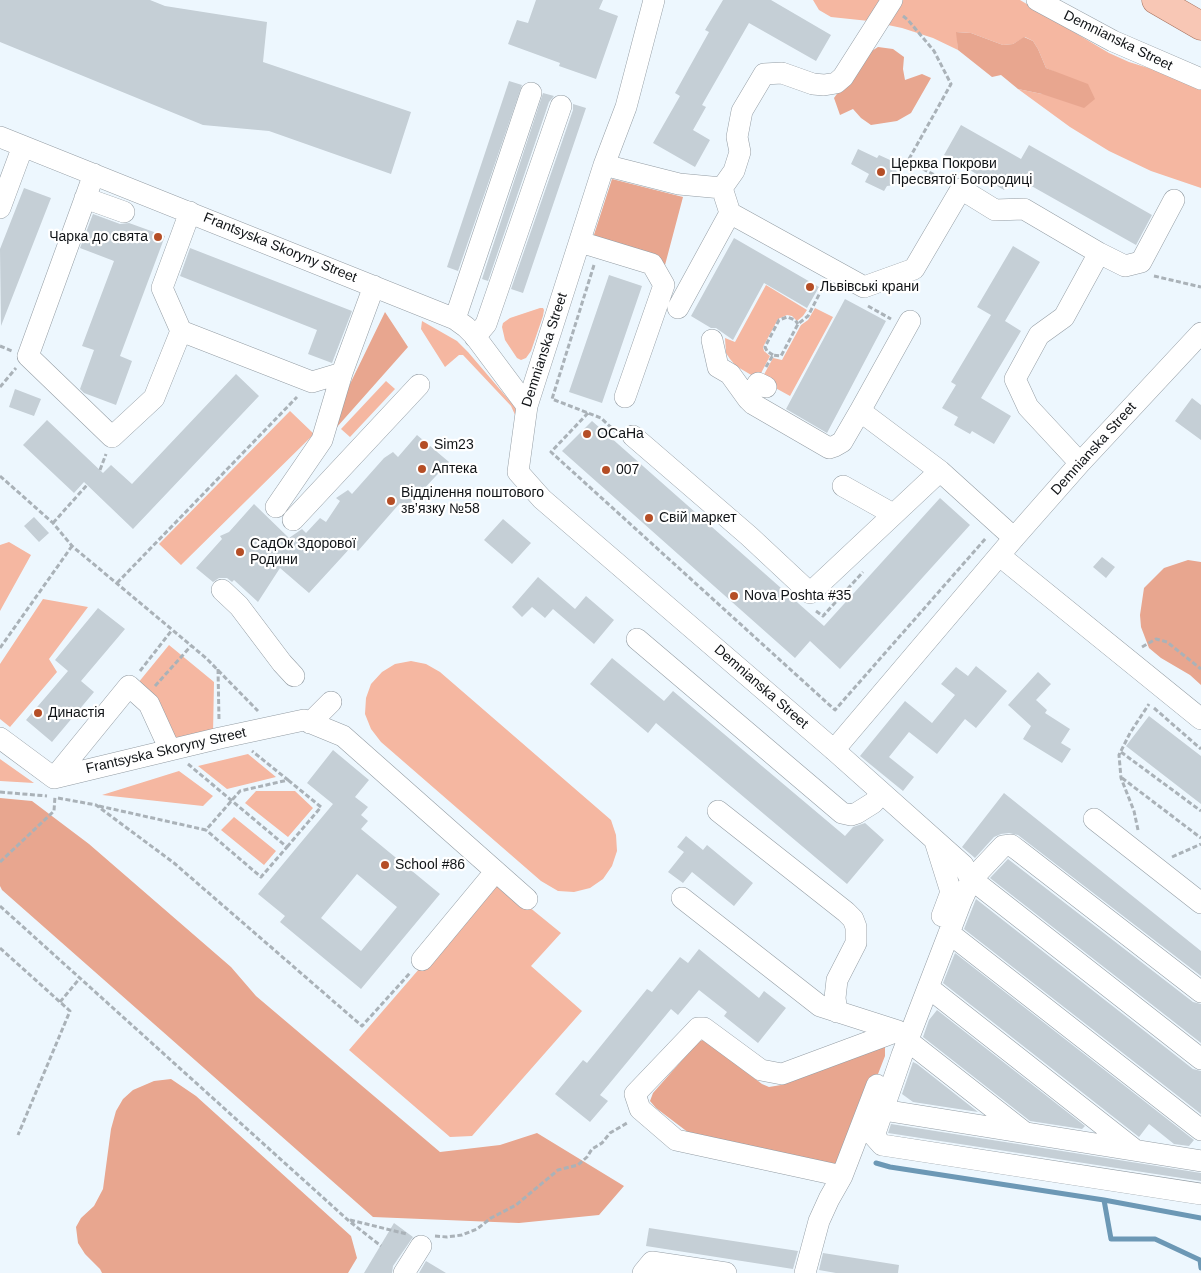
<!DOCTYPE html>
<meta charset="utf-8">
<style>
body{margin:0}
canvas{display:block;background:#edf7fe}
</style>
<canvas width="1201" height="1273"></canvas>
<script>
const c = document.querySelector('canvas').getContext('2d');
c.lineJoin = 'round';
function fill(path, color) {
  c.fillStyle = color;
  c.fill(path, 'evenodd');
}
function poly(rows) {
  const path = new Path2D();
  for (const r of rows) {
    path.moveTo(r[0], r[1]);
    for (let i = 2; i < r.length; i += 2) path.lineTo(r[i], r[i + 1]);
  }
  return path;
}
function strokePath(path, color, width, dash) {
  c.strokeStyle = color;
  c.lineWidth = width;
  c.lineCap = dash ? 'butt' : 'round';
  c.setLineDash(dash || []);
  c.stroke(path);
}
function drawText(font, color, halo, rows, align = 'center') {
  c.font = font + ' Arial,sans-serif';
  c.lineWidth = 4.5;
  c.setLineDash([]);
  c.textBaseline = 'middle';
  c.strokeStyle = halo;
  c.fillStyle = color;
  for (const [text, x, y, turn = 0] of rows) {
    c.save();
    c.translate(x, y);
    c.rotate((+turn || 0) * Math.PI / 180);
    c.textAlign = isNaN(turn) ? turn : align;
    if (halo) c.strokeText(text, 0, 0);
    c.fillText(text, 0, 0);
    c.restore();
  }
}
fill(poly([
 [813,0,1020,0,1109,53,1129,62,1171,75,1201,87,1201,188,1151,171,1109,151,1070,127,1018,89,1042,94,1066,77,1046,68,1038,49,1033,41,1025,37,1013,44,1003,45,971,33,957,32,958,50,933,38,902,28,869,21,831,17,819,10],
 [766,285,807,310,803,316,797,321,792,316,787,315,778,319,763,347,764,351,770,356,758,379,736,366,730,359,726,353,725,338,735,342],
 [540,308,543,308,544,310,543,316,531,351,526,358,521,360,517,358,505,340,502,327,503,323,510,318],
 [815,308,833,317,790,396,761,380,773,358,782,360,801,325,808,320],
 [422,321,457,341,468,352,515,407,517,414,516,417,511,406,463,355,459,355,445,367,421,329],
 [386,381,395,389,350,437,341,429],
 [290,411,314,434,181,565,159,544],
 [9,542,31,555,0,611,0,545],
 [43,599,88,607,49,659,57,672,10,727,0,719,0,664],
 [169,645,214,682,213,734,175,740,138,683],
 [411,661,426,664,440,672,611,820,616,835,617,851,612,866,603,879,590,888,574,892,558,891,541,881,381,742,371,729,365,714,366,698,371,684,382,672,395,664],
 [248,754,276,777,227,789,198,766],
 [0,759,34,783,0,781],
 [179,771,213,796,203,806,102,795],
 [256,791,295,791,313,808,288,837,245,803],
 [234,817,276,851,264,865,221,830],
 [496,880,561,933,531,966,582,1011,472,1136,450,1137,349,1050]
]), '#f5b7a1');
fill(poly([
 [956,32,971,33,1003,45,1013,44,1024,37,1033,41,1038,49,1046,68,1088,84,1095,99,1084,108,1042,94,1018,89,1001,75,992,77,958,50],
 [878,47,893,49,904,57,903,69,905,80,922,74,931,78,911,113,897,121,871,125,861,118,853,109,840,115,834,98,864,56],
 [612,179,683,197,665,265,592,241],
 [385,312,408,347,337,427,332,421],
 [1188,560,1201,562,1201,685,1190,675,1161,658,1149,648,1141,627,1140,615,1144,588,1164,568],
 [0,798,32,801,89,844,231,967,256,996,440,1152,500,1145,537,1133,624,1186,599,1215,519,1223,373,1217,2,890,0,886],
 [704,1040,762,1084,769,1087,781,1085,885,1046,885,1056,845,1159,836,1166,693,1136,656,1108,650,1101,653,1093,699,1041],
 [171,1079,196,1096,351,1236,357,1258,348,1273,102,1273,100,1269,85,1254,78,1243,76,1227,81,1218,94,1206,103,1189,111,1129,116,1111,123,1099,133,1090,154,1081]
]), '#e8a68f');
strokePath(poly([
 [876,1163,890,1167,1104,1200,1201,1218],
 [1104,1200,1111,1239,1155,1239,1200,1260,1201,1268]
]), '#6c98b5', 5);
fill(poly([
 [0,0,150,0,165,6,267,22,263,62,411,112,391,174,269,131,203,125,0,42],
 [536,0,603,0,599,9,618,16,596,79,559,66,560,63,508,44,517,20,528,23],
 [723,0,771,0,831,35,816,61,749,23,702,105,706,107,693,130,710,140,695,167,653,143,680,96,675,93,709,32,705,30],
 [509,81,522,85,458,271,447,267],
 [543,93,554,96,549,102,488,281,482,279],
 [573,104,586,108,523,293,511,289,573,110],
 [961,125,1021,159,1029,145,1152,215,1136,245,1012,175,1004,190,944,155],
 [858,149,877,158,879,155,899,164,896,170,899,177,895,185,887,186,884,191,865,182,869,174,851,164],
 [24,188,51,198,1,326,0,249],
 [93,214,120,224,129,223,165,236,120,356,132,361,116,405,84,393,80,389,94,350,82,346,114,261,80,248],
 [734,238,819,287,807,308,764,283,733,340,716,328,711,328,691,316],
 [1013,246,1040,262,1005,321,1021,331,981,398,1011,416,994,444,972,431,970,434,954,425,958,417,942,408,956,385,951,382,991,315,977,307],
 [190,248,352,311,332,363,308,354,317,330,180,276],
 [609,275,642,286,602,403,569,392],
 [845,299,886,321,827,433,786,409],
 [236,374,259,396,133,529,84,482,74,493,23,445,47,420,103,473,111,465,132,484],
 [15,389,41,399,34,416,9,407],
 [1192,398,1201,405,1201,440,1175,421],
 [592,421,824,626,940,498,970,525,840,669,810,641,795,658,562,451],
 [417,435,449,462,406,508,400,503,358,551,352,546,309,593,280,568,258,602,234,580,232,582,227,578,219,578,213,582,196,568,222,539,220,536,229,532,254,504,289,538,302,529,306,533,320,518,326,522,340,501,336,498,348,490,352,494,384,458,393,452,398,457],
 [34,517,49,533,39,542,24,526],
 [503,519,531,543,512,564,484,540],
 [1102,557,1115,567,1106,578,1093,567],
 [538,577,575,609,586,596,614,620,594,644,553,609,545,618,532,607,522,617,512,607],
 [98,608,125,629,81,681,94,692,52,742,26,720,68,671,55,660],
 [612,658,664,701,673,691,845,836,853,827,865,823,884,840,847,884,656,723,648,733,590,684],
 [976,666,1007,691,976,728,965,719,937,754,909,732,889,757,914,777,903,791,860,756,905,701,932,723,955,695,941,684,956,667,968,676],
 [1038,672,1051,684,1036,700,1047,710,1045,713,1070,729,1061,743,1071,749,1062,763,1023,739,1031,726,1008,705],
 [1149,716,1201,756,1201,804,1126,746],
 [333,750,369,780,355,797,368,807,361,815,368,821,361,829,440,894,361,989,280,922,285,916,258,894,333,804,307,783],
 [357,874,397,907,361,951,321,918],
 [1004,793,1201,951,1201,976,1018,835,1009,833,1001,834,994,837,975,858,962,847],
 [686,836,703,850,707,845,753,883,734,906,692,872,683,883,668,872,684,852,677,847],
 [1008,859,1193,1002,1201,1004,1201,1043,990,878],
 [976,899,1193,1069,1201,1071,1201,1114,964,929],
 [699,949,759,998,764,991,786,1008,758,1043,724,1016,727,1012,699,990,678,1015,671,1009,600,1095,608,1101,590,1122,555,1094,583,1060,587,1063,647,989,652,992,680,957,688,963],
 [955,953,1194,1140,1189,1146,1174,1144,1149,1124,1139,1137,943,983],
 [937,1010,1085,1126,1082,1129,1030,1121,923,1037,929,1020],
 [913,1062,917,1064,978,1112,913,1102,902,1094],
 [891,1124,1201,1173,1201,1181,888,1133],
 [394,1223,413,1237,393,1266,392,1273,364,1273],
 [649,1228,798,1251,793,1269,646,1246],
 [823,1253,899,1265,898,1273,836,1273,819,1270],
 [426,1261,446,1273,419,1273]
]), '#c5cfd6');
const minor = poly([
 [654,0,626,107,604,165,527,406,518,472,542,499,834,750,963,865,971,880],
 [1037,0,1113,41,1201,79],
 [0,137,455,319,466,327,474,335,527,406],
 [604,165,679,184,722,188],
 [94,174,28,356,112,437,154,398,181,331,162,288,190,212],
 [722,188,730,213,864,287,914,269,961,189,995,210,1024,209,1099,253,1064,317,1039,335,1015,379,1028,407,1080,463],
 [722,188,734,171,740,152,737,137,742,111,764,74,782,73,813,84,824,85,836,83,843,77,892,0],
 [85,198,124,212],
 [0,208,23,146],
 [580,242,652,264,664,285,625,397],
 [1099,253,1125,266,1141,262,1174,200],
 [678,308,730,213],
 [455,319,531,93],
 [181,331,312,382,342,373,374,286],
 [475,337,486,324,561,106],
 [712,340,718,367,730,374,748,399],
 [766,387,758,383,748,399,753,404,829,448,835,446,842,442,860,411,940,471,1014,538],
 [860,411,910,321],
 [633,436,749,536,810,593,940,471],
 [843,486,893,514],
 [276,507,322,440,342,373],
 [293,520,419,385],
 [1000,556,1201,719],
 [222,590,239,606,282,663,294,676],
 [637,639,842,813,851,815,857,813,873,803,882,793],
 [310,723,331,702],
 [0,738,54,778,220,738,304,720,343,736,527,899],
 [834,750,1014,538,1080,463,1201,333],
 [54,778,129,686,149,704,170,750],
 [718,811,846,912,853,919,856,927,856,943,837,980,835,998,837,1012],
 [1094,819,1201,903],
 [935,841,951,892,942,916],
 [970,878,1201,1059],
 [682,898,820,1006,898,1031],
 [949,933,1201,1130],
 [422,960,495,872],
 [929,988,1135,1150],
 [1201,992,1019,851,1011,845,1003,846,971,880,961,902,902,1055,874,1136,882,1145,1201,1194],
 [908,1041,1024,1132],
 [883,1110,1201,1161],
 [842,1176,676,1140,640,1109,635,1094,698,1028,704,1028,761,1070,782,1074,898,1031],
 [404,1273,421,1246],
 [643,1273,652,1262,726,1273],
 [805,1273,819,1221,829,1199,842,1176,877,1085]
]);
const major = poly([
 [1156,0,1201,26]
]);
strokePath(minor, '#949da4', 22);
strokePath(major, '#a4705d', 29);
strokePath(poly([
 [903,16,908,20,934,51,951,84,909,159,910,162,944,180],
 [594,265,552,399,601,418,616,432],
 [1154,276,1201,287],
 [868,306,891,319],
 [0,346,12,351],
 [773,355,767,351,765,347,779,320,787,317,795,320,798,324],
 [766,367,773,355,781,356,798,324,808,316,824,285],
 [0,387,16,368],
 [588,413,551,452,835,710,986,538],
 [100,470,106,454],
 [0,476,53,523,72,546,206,658,258,711],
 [53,523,87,485],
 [117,583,297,397],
 [816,611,823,616,863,572],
 [1142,647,1156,639,1167,642,1201,669],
 [0,648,72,546],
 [218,669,219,720],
 [140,671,172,630],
 [155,686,191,646],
 [1154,708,1201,749],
 [1121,752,1201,811],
 [188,764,287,847,261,877,206,830],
 [1122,778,1201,838],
 [0,792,47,796],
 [58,798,96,805,174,863,362,1026,410,973],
 [99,806,206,830,240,791,288,780,252,751],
 [1138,830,1134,811,1121,778,1119,755,1130,733,1149,704],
 [287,847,321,807,288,780],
 [1172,857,1201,844],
 [0,862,54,811,55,796],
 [0,906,349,1221,381,1246],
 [0,948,70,1011,18,1135],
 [60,1002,80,978],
 [350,1220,407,1234],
 [435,1236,447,1237,462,1235,477,1229,491,1218,516,1205,558,1170,578,1165,587,1157,592,1149,602,1143,610,1133,627,1123]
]), '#aab2b8', 3, [5, 2.5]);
strokePath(minor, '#fff', 21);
strokePath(major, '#f8c7b5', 28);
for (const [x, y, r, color] of [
 [881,172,5,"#b54e26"],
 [158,237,5,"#b54e26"],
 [810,287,5,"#b54e26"],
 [587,434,5,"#b54e26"],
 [424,445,5,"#b54e26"],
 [422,469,5,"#b54e26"],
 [606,470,5,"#b54e26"],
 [391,501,5,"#b54e26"],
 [649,518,5,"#b54e26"],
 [240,552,5,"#b54e26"],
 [734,596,5,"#b54e26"],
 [38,713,5,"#b54e26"],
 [385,865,5,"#b54e26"]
]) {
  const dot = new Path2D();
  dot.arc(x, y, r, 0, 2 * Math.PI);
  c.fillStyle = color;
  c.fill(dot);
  strokePath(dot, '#fff', 2);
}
drawText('14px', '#111417', '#fff', [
 ["Demnianska Street",1118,41,26],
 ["Frantsyska Skoryny Street",280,248,22],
 ["Demnianska Street",545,350,-72],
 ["Demnianska Street",1094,449,-48],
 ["Demnianska Street",761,687,41],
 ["Frantsyska Skoryny Street",166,751,-13]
]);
drawText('14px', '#111417', '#fff', [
 ["Церква Покрови",891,164],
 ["Пресвятої Богородиці",891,180],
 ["Чарка до свята",148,237,"right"],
 ["Львівські крани",820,287],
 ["ОСаНа",597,434],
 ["Sim23",434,445],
 ["Аптека",432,469],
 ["007",616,470],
 ["Відділення поштового",401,493],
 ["зв’язку №58",401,509],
 ["Свій маркет",659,518],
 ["СадОк Здорової",250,544],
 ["Родини",250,560],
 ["Nova Poshta #35",744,596],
 ["Династія",48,713],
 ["School #86",395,865]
], 'left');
</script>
